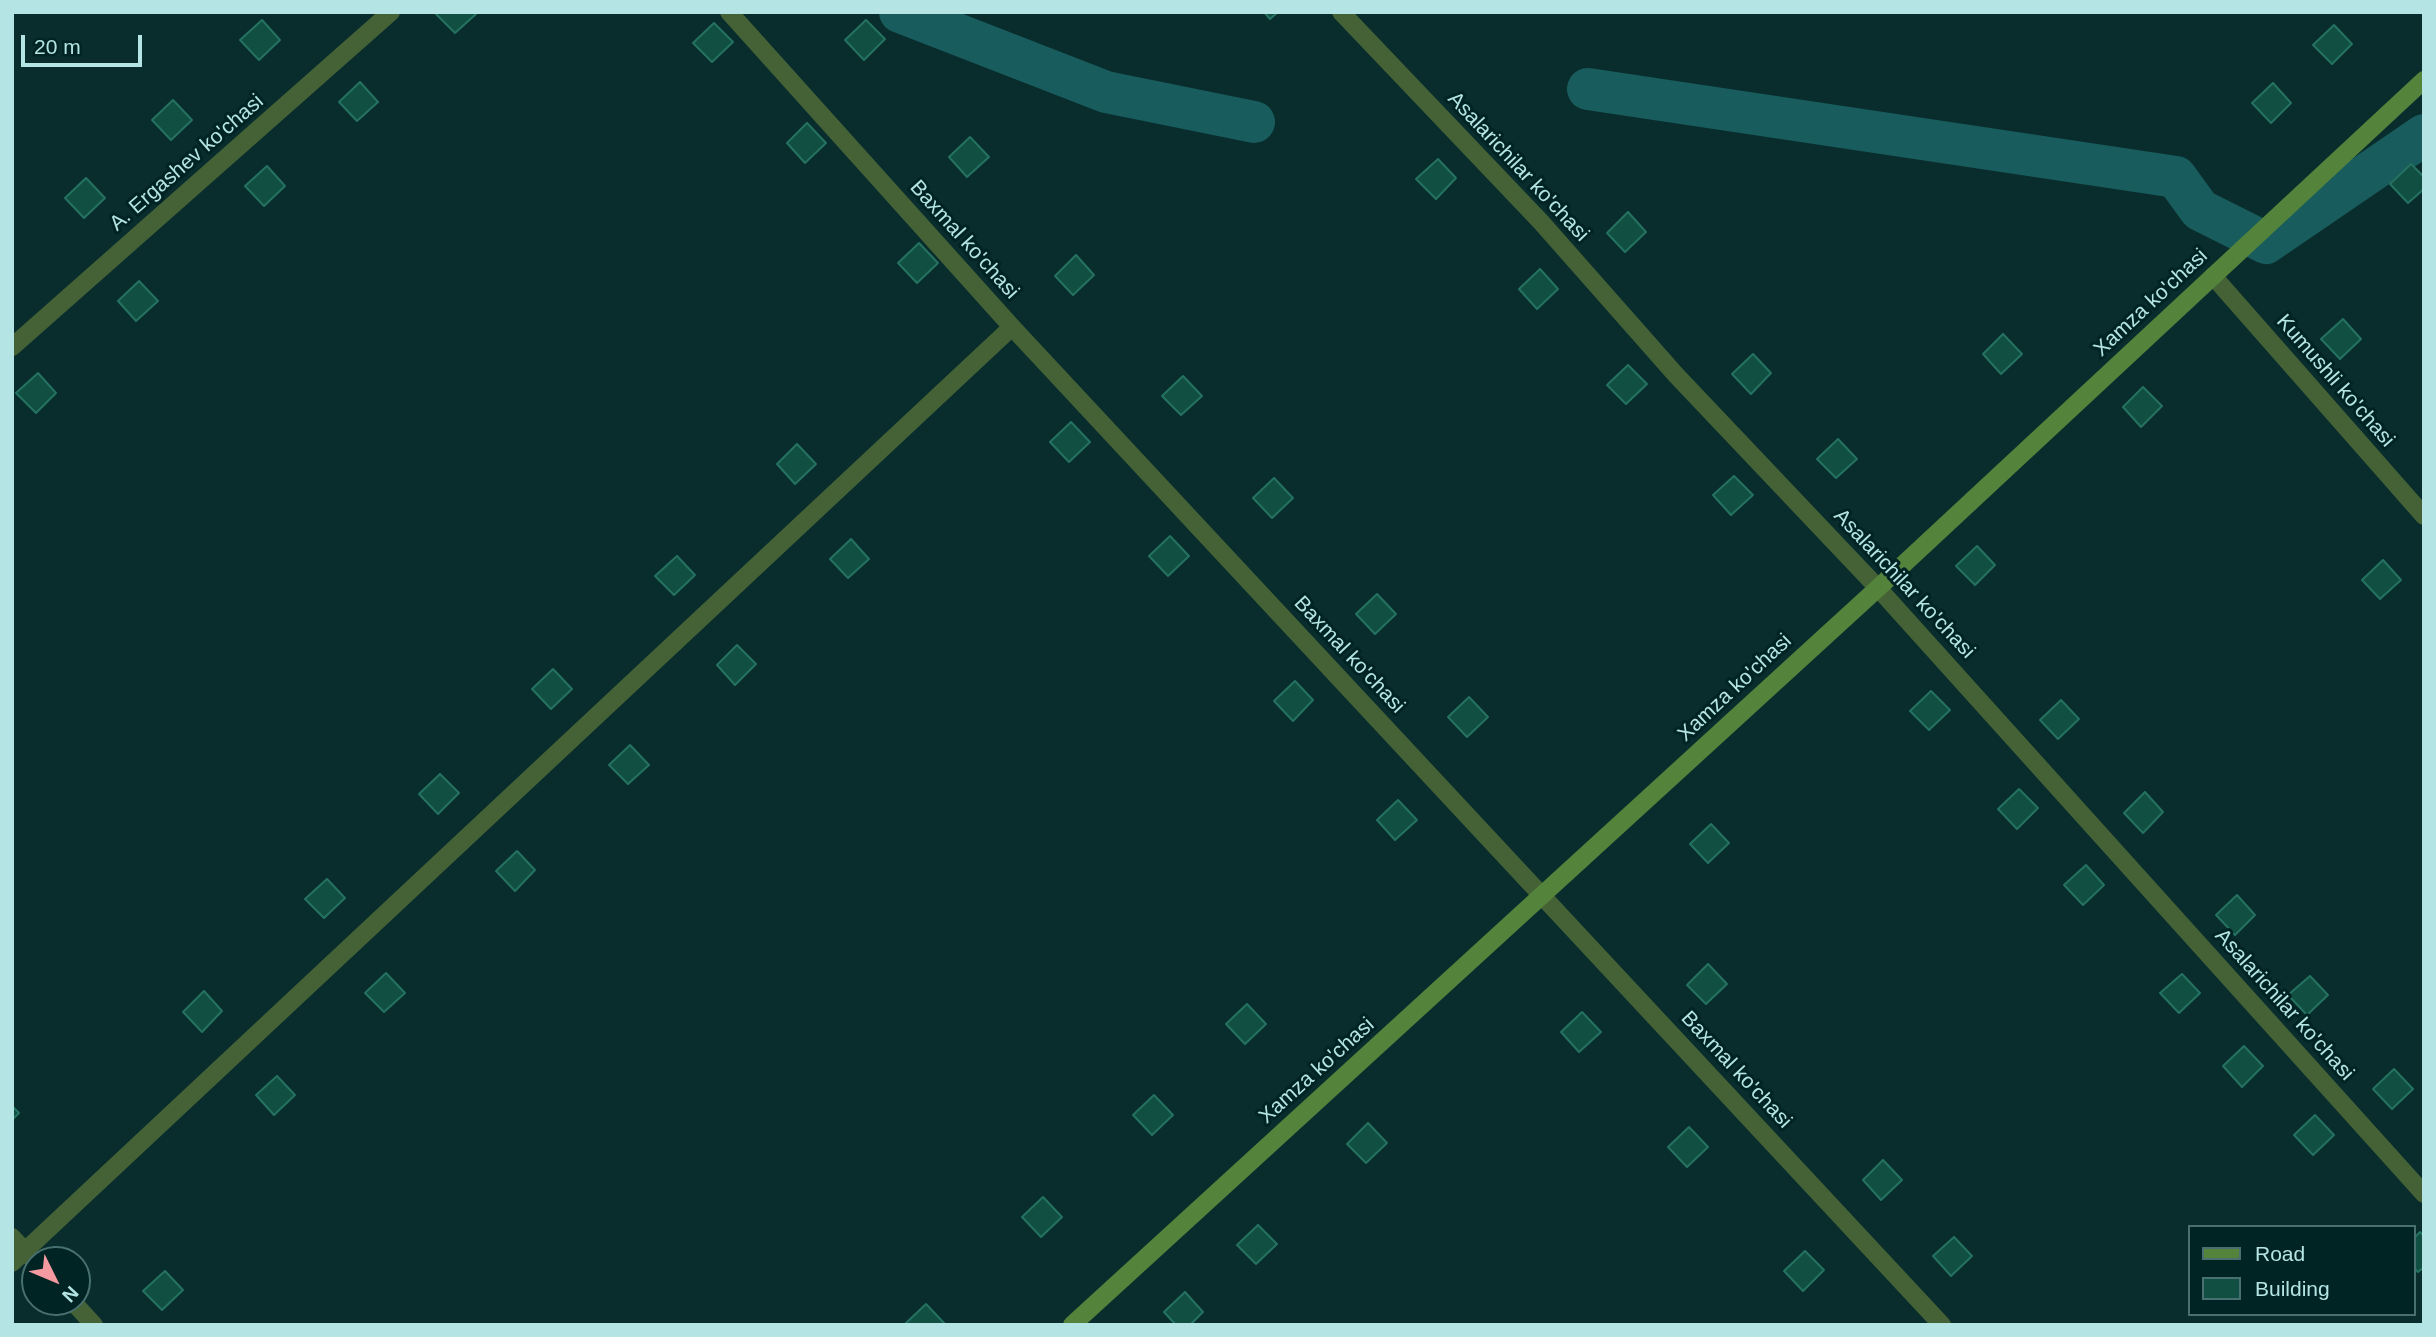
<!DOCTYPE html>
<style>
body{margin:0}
#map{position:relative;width:2436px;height:1337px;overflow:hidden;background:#092d2d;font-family:Arial,sans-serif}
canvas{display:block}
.frame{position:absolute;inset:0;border:14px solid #b4e4e4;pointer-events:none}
.legend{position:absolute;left:2188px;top:1225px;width:228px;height:91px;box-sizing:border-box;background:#002323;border:2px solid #487070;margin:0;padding:9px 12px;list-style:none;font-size:21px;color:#b4e4e4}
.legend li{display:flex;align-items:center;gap:14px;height:35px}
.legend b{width:35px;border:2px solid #487070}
.north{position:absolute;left:21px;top:1246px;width:70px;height:70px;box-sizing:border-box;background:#002323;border:2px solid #487070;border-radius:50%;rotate:133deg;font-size:19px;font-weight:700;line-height:28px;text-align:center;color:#b4e4e4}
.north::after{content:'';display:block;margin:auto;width:24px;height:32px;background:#f49aa0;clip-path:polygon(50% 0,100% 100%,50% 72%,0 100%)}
.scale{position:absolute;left:21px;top:35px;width:121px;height:32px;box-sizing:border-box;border:4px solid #b4e4e4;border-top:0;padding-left:9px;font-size:21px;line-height:24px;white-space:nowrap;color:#b4e4e4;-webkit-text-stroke:5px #002323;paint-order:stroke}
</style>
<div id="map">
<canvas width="2436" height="1337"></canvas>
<div class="frame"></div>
<ul class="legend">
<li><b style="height:9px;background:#54833b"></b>Road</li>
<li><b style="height:19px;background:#114f42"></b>Building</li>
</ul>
<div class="north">N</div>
<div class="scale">20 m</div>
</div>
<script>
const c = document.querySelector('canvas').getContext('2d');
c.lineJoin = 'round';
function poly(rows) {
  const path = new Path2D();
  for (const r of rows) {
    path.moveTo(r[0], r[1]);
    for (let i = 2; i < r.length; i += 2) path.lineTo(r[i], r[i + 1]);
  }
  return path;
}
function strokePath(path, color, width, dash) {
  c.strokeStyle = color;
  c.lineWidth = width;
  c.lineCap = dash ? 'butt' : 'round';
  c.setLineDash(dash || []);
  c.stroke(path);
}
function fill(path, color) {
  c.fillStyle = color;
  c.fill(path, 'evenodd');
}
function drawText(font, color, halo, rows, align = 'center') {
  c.font = font + ' Arial,sans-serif';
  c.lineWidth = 6;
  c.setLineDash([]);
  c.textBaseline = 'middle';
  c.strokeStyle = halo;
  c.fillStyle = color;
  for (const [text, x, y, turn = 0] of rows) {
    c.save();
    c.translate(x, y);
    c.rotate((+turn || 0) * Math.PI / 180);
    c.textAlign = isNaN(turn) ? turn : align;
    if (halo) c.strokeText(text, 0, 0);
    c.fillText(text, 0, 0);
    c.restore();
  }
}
strokePath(poly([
 [900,12,1106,92,1254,122],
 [1588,89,2176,177,2200,210,2266,243,2424,135]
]), '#195c5d', 42);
const building = poly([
 [438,12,475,12,476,14,455,33,436,14,438,12],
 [1264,12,1278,12,1270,19,1264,12],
 [262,20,280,40,259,60,240,40,262,20],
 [866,20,885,39,864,60,845,40,866,20],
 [714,23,733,42,712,62,693,43,714,23],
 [2334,25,2352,44,2332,64,2313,45,2334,25],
 [360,82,378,102,357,121,339,102,360,82],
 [2273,83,2291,103,2271,123,2252,103,2273,83],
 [173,100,192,120,171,140,152,120,173,100],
 [807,123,826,143,805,163,787,143,807,123],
 [970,137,989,157,967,177,949,157,970,137],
 [1438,159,1456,178,1436,199,1416,179,1438,159],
 [2411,164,2424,177,2424,189,2408,203,2390,184,2411,164],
 [267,166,285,186,264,206,245,186,267,166],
 [86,178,105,198,84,218,65,198,86,178],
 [1628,212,1646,232,1625,252,1607,233,1628,212],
 [919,243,938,263,917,283,898,263,919,243],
 [1076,255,1094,275,1073,295,1055,276,1076,255],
 [1540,269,1558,289,1537,309,1519,289,1540,269],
 [139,281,158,301,136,321,118,301,139,281],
 [2343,319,2361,339,2340,359,2321,339,2343,319],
 [2003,334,2022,354,2001,374,1983,354,2003,334],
 [1753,354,1771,373,1751,394,1732,374,1753,354],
 [1628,365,1647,384,1626,404,1607,385,1628,365],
 [38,373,56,393,36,413,16,393,38,373],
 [1183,376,1202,396,1181,415,1162,396,1183,376],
 [2143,387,2162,406,2141,427,2123,407,2143,387],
 [1071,422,1090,442,1069,462,1050,442,1071,422],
 [1838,439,1857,459,1836,478,1817,459,1838,439],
 [797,444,816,464,795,484,777,464,797,444],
 [1734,476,1753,495,1731,515,1713,495,1734,476],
 [1274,478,1293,498,1272,518,1253,498,1274,478],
 [1170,536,1189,556,1168,576,1149,556,1170,536],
 [851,539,869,559,848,578,830,559,851,539],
 [1977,546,1995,565,1975,585,1956,566,1977,546],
 [677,556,695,575,674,595,655,576,677,556],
 [2383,560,2401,580,2380,599,2362,580,2383,560],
 [1377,594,1396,614,1375,634,1356,614,1377,594],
 [737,645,756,664,735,685,717,665,737,645],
 [553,669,572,689,551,709,532,689,553,669],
 [1295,681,1313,700,1293,721,1274,701,1295,681],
 [1931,691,1950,710,1929,730,1910,711,1931,691],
 [1469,697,1488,717,1467,737,1448,717,1469,697],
 [2061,700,2079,719,2058,739,2040,720,2061,700],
 [630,745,649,765,628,784,609,765,630,745],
 [440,774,459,793,438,814,419,794,440,774],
 [2019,789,2038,808,2017,829,1998,809,2019,789],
 [2145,792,2163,812,2143,833,2124,813,2145,792],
 [1398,800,1417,820,1395,840,1377,820,1398,800],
 [1711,824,1729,843,1708,863,1690,844,1711,824],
 [517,851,535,870,515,891,496,871,517,851],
 [2086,865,2104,885,2083,905,2064,885,2086,865],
 [327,879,345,898,324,918,305,899,327,879],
 [2237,895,2255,915,2235,935,2216,915,2237,895],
 [1708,964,1727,984,1706,1004,1687,985,1708,964],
 [386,973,405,993,384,1012,365,993,386,973],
 [2182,974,2200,993,2179,1013,2160,993,2182,974],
 [2310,976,2328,995,2307,1015,2288,995,2310,976],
 [204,991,222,1011,202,1032,183,1012,204,991],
 [1247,1004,1266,1024,1245,1044,1226,1024,1247,1004],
 [1582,1012,1601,1032,1579,1052,1561,1032,1582,1012],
 [2244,1046,2263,1066,2242,1087,2223,1066,2244,1046],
 [2394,1069,2413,1089,2392,1109,2373,1089,2394,1069],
 [277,1076,295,1095,274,1115,256,1095,277,1076],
 [1154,1095,1173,1115,1152,1135,1133,1115,1154,1095],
 [12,1106,19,1113,12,1120,12,1106],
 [2315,1115,2334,1135,2313,1155,2294,1135,2315,1115],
 [1368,1123,1387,1143,1366,1163,1347,1144,1368,1123],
 [1689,1127,1708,1147,1687,1167,1668,1147,1689,1127],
 [1883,1160,1902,1180,1881,1200,1863,1180,1883,1160],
 [1043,1197,1062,1217,1041,1237,1022,1217,1043,1197],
 [1258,1225,1277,1244,1256,1264,1237,1245,1258,1225],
 [2420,1232,2424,1236,2424,1267,2418,1272,2413,1267,2413,1239,2420,1232],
 [1954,1237,1972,1256,1951,1276,1933,1256,1954,1237],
 [1805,1251,1824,1270,1803,1291,1784,1271,1805,1251],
 [165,1271,183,1290,162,1310,143,1291,165,1271],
 [1185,1292,1203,1312,1190,1325,1176,1325,1164,1312,1185,1292],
 [926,1304,945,1324,906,1325,905,1324,926,1304]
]);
fill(building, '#114f42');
strokePath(building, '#257261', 2);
strokePath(poly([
 [729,12,1012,327,1942,1325],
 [1341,12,1541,222,1676,375,1878,588,2424,1194],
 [2213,276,2424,516],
 [12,347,391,12],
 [12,1237,35,1262],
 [12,1263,1012,327],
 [73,1302,94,1325]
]), '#456236', 18);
strokePath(poly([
 [1072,1325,1878,588,2424,80]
]), '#54833b', 18);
drawText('21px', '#b4e4e4', '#002323', [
 ["A. Ergashev ko'chasi",187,163,-41],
 ["Asalarichilar ko'chasi",1518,167,47],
 ["Baxmal ko'chasi",964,240,48],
 ["Xamza ko'chasi",2151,303,-43],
 ["Kumushli ko'chasi",2335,381,49],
 ["Asalarichilar ko'chasi",1904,584,47],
 ["Baxmal ko'chasi",1349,655,47],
 ["Xamza ko'chasi",1735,688,-43],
 ["Asalarichilar ko'chasi",2284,1005,48],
 ["Baxmal ko'chasi",1736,1070,47],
 ["Xamza ko'chasi",1317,1071,-42]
]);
</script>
